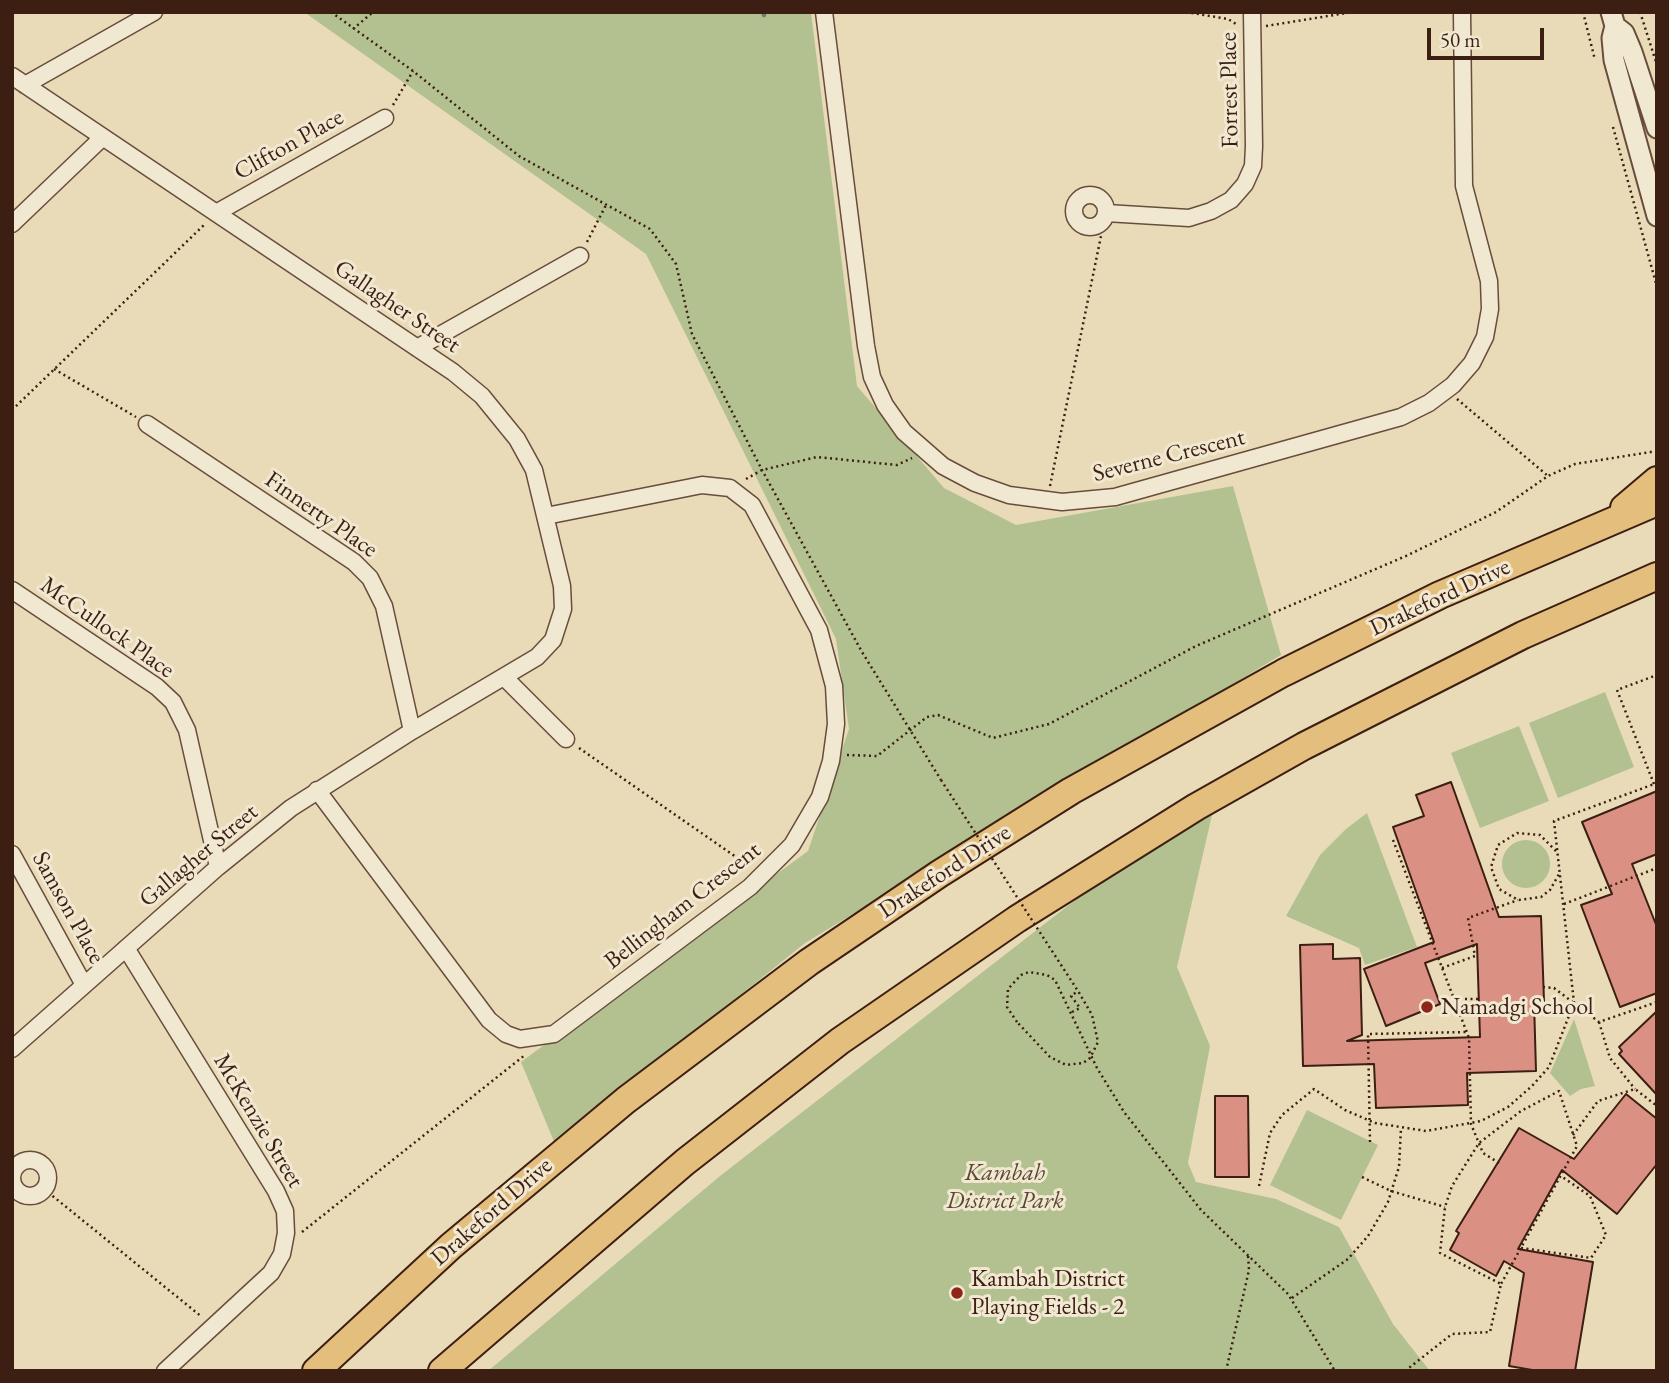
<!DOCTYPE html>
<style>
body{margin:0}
#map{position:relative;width:1669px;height:1383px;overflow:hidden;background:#e9dbb8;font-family:"EB Garamond",serif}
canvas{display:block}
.frame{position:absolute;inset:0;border:14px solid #3d1e13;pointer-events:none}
.scale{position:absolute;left:1427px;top:28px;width:117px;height:32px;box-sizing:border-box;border:4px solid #3d1e13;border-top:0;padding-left:9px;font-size:21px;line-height:24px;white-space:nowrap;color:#3d1e13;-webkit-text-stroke:5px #f1e8d1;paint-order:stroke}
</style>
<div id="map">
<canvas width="1669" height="1383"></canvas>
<div class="frame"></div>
<div class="scale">50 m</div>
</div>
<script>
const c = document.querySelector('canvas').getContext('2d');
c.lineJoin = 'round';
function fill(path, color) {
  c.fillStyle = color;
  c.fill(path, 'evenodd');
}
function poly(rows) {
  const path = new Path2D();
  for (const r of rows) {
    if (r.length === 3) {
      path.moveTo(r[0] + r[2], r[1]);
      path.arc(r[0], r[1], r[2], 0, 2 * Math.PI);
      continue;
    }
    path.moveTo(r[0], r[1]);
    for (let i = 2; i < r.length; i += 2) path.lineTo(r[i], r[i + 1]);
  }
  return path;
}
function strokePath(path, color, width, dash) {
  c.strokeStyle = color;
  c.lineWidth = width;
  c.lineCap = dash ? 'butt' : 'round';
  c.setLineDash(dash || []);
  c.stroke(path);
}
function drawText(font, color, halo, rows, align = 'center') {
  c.font = font + ' "EB Garamond",serif';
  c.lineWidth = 6;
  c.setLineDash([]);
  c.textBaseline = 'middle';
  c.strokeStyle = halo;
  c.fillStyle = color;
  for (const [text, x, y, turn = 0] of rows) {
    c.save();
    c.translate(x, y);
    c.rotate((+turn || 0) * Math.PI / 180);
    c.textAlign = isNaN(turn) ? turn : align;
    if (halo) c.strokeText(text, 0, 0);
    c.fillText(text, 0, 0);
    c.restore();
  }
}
fill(poly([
 [304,12,811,12,857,386,944,488,1016,525,1233,486,1281,655,805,943,555,1144,521,1062,808,851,849,729,836,639,646,254],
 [1605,692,1634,767,1558,798,1529,723],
 [1519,726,1549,801,1480,828,1451,753],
 [1367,813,1417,947,1365,965,1359,948,1286,916,1320,855,1346,829],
 [1212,815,1177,967,1210,1046,1188,1163,1196,1182,1276,1199,1339,1227,1393,1324,1430,1371,488,1371,720,1176,1114,870],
 [1526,864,24],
 [1574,1019,1595,1086,1581,1089,1570,1096,1550,1073],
 [1307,1110,1378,1145,1341,1220,1270,1185]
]), '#b3c191');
strokePath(poly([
 [763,12,764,15]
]), '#737c6f', 4.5);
const building = poly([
 [1451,782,1499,917,1541,916,1544,1001,1534,1001,1536,1071,1467,1073,1468,1105,1376,1108,1374,1064,1303,1066,1300,945,1333,944,1333,959,1360,958,1362,1035,1347,1041,1480,1037,1477,944,1425,963,1440,1004,1386,1026,1364,969,1434,942,1393,827,1424,816,1416,795,1451,782],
 [1657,791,1657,854,1632,864,1657,927,1657,993,1620,1007,1581,905,1612,894,1582,822,1657,791],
 [1657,1011,1657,1095,1619,1054,1622,1051,1619,1047,1657,1011],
 [1626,1094,1657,1119,1657,1164,1617,1214,1562,1170,1518,1249,1593,1262,1575,1371,1538,1371,1509,1366,1524,1273,1504,1261,1496,1276,1450,1250,1459,1233,1456,1231,1519,1128,1574,1159,1626,1094],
 [1215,1096,1248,1096,1249,1177,1215,1177,1215,1096]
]);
fill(building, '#da9183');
strokePath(building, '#3d1e13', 2);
const minor = poly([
 [824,12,866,346,872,377,885,405,904,432,943,466,975,483,1009,495,1062,502,1115,497,1401,417,1429,403,1453,385,1472,363,1485,337,1490,309,1489,281,1464,186,1462,12],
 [12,76,453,372,482,396,517,439,534,470,562,586,563,609,553,640,537,657,412,731,291,808,218,867,12,1049],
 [25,85,154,12],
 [1090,211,16],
 [216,213,385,118],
 [1106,213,1189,218,1211,211,1231,200,1245,184,1253,166,1254,146,1252,12],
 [12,224,103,137],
 [417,348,580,256],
 [147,424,354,562,370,578,384,606,412,731],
 [12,590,157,687,173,702,187,730,218,867],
 [505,678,566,739],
 [317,790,489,1020,506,1034,520,1039,554,1034,750,887,792,845,820,797,831,761,836,724,834,686,819,630,752,505,730,488,702,485,546,516],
 [12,854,84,985],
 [126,948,276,1191,285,1211,286,1233,282,1254,271,1273,165,1371],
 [30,1178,18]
]);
const tertiary = poly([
 [1611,12,1615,26,1612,38,1614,60,1657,216],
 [1615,26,1624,33,1632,52,1657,128]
]);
const trunk = poly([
 [1624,508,1657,480],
 [316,1371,451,1246,626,1100,809,962,939,874,1071,791,1283,673,1440,595,1657,502],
 [442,1371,685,1162,840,1041,1017,919,1196,807,1304,746,1523,635,1657,576]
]);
strokePath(minor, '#684d3c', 19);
strokePath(tertiary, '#684d3c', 23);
strokePath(trunk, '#3d1e13', 30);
strokePath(poly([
 [331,12,413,71,519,156,650,229,676,264,692,334,762,470,862,652,941,780],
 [1186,12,1228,19,1236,24],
 [1583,12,1595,60],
 [1640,12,1657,65],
 [1266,26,1353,12],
 [353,29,373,12],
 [393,105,413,71],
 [1613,127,1657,287],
 [587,242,606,205],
 [54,369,136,417],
 [1457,399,1548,476],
 [12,410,204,225],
 [746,479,762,470,817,457,897,465,912,458],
 [1050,486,1101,236,1098,225],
 [579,748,749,866],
 [847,755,877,756,927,717,938,715,993,738,1049,724,1196,646,1406,556,1496,512,1548,476,1575,464,1657,451],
 [1654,784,1617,690,1657,675],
 [1393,840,1469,1038,1471,1124,1483,1153,1499,1163],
 [1556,851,1540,835,1517,833,1498,845,1491,867,1499,889,1518,900,1541,897,1550,890,1559,874],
 [1564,904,1657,868],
 [1442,968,1475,956,1468,918,1518,900],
 [1543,987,1554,988,1599,1022,1657,1002],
 [1454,999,1479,999],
 [1072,1012,1080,1008,1071,996,1078,991],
 [1017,1022,1007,1007,1008,989,1021,975,1029,972,1047,975,1055,980,1097,1068,1124,1112,1201,1210,1288,1294,1335,1371],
 [1599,1022,1610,1058,1635,1089],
 [1573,1135,1598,1101,1635,1089,1657,1106],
 [1370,1142,1368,1034,1467,1032],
 [1362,1177,1391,1191,1445,1207],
 [1259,1186,1270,1133,1282,1115,1314,1089,1345,1110,1375,1123,1426,1131,1481,1121,1508,1107,1532,1086,1549,1067,1574,1003,1554,821,1657,783],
 [44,1189,202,1317],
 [302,1232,525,1055],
 [1521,1248,1591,1258,1606,1235,1590,1196,1561,1176],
 [1292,1298,1348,1259,1368,1236,1388,1202,1399,1167,1401,1128],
 [1226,1371,1249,1270,1248,1254],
 [1405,1371,1452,1334,1490,1332,1501,1284,1440,1253,1445,1207,1452,1186,1479,1143,1521,1111,1559,1091,1577,1146,1501,1284]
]), '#3d1e13', 2.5, [2, 3.5]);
strokePath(minor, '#f1e8d1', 16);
strokePath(tertiary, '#f1e8d1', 19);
strokePath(trunk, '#e4be7c', 26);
strokePath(poly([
 [941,780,1078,991,1092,1015,1098,1042,1090,1058,1083,1063,1066,1065,1050,1057,1017,1022]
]), '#3d1e13', 2.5, [2, 3.5]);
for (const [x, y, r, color] of [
 [1427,1007,7,"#8f2418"],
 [957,1293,7,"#8f2418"]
]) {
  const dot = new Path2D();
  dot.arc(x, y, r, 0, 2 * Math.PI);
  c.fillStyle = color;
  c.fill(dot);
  strokePath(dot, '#f1e8d1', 2.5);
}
drawText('24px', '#3d1e13', '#f1e8d1', [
 ["Forrest Place",1230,90,-91],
 ["Clifton Place",289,145,-29],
 ["Gallagher Street",397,307,34],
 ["Severne Crescent",1169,456,-14],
 ["Finnerty Place",321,515,35],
 ["Drakeford Drive",1440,598,-25],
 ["McCullock Place",107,628,35],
 ["Gallagher Street",199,856,-40],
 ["Drakeford Drive",945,872,-33],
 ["Bellingham Crescent",683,906,-38],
 ["Samson Place",68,908,61],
 ["McKenzie Street",258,1121,59],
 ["Drakeford Drive",492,1212,-41]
]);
drawText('24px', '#3d1e13', '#f1e8d1', [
 ["Namadgi School",1441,1007],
 ["Kambah District",971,1279],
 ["Playing Fields - 2",971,1307]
], 'left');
drawText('italic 24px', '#5a4732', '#f1e8d1', [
 ["Kambah",1005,1173],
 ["District Park",1005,1201]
]);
</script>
